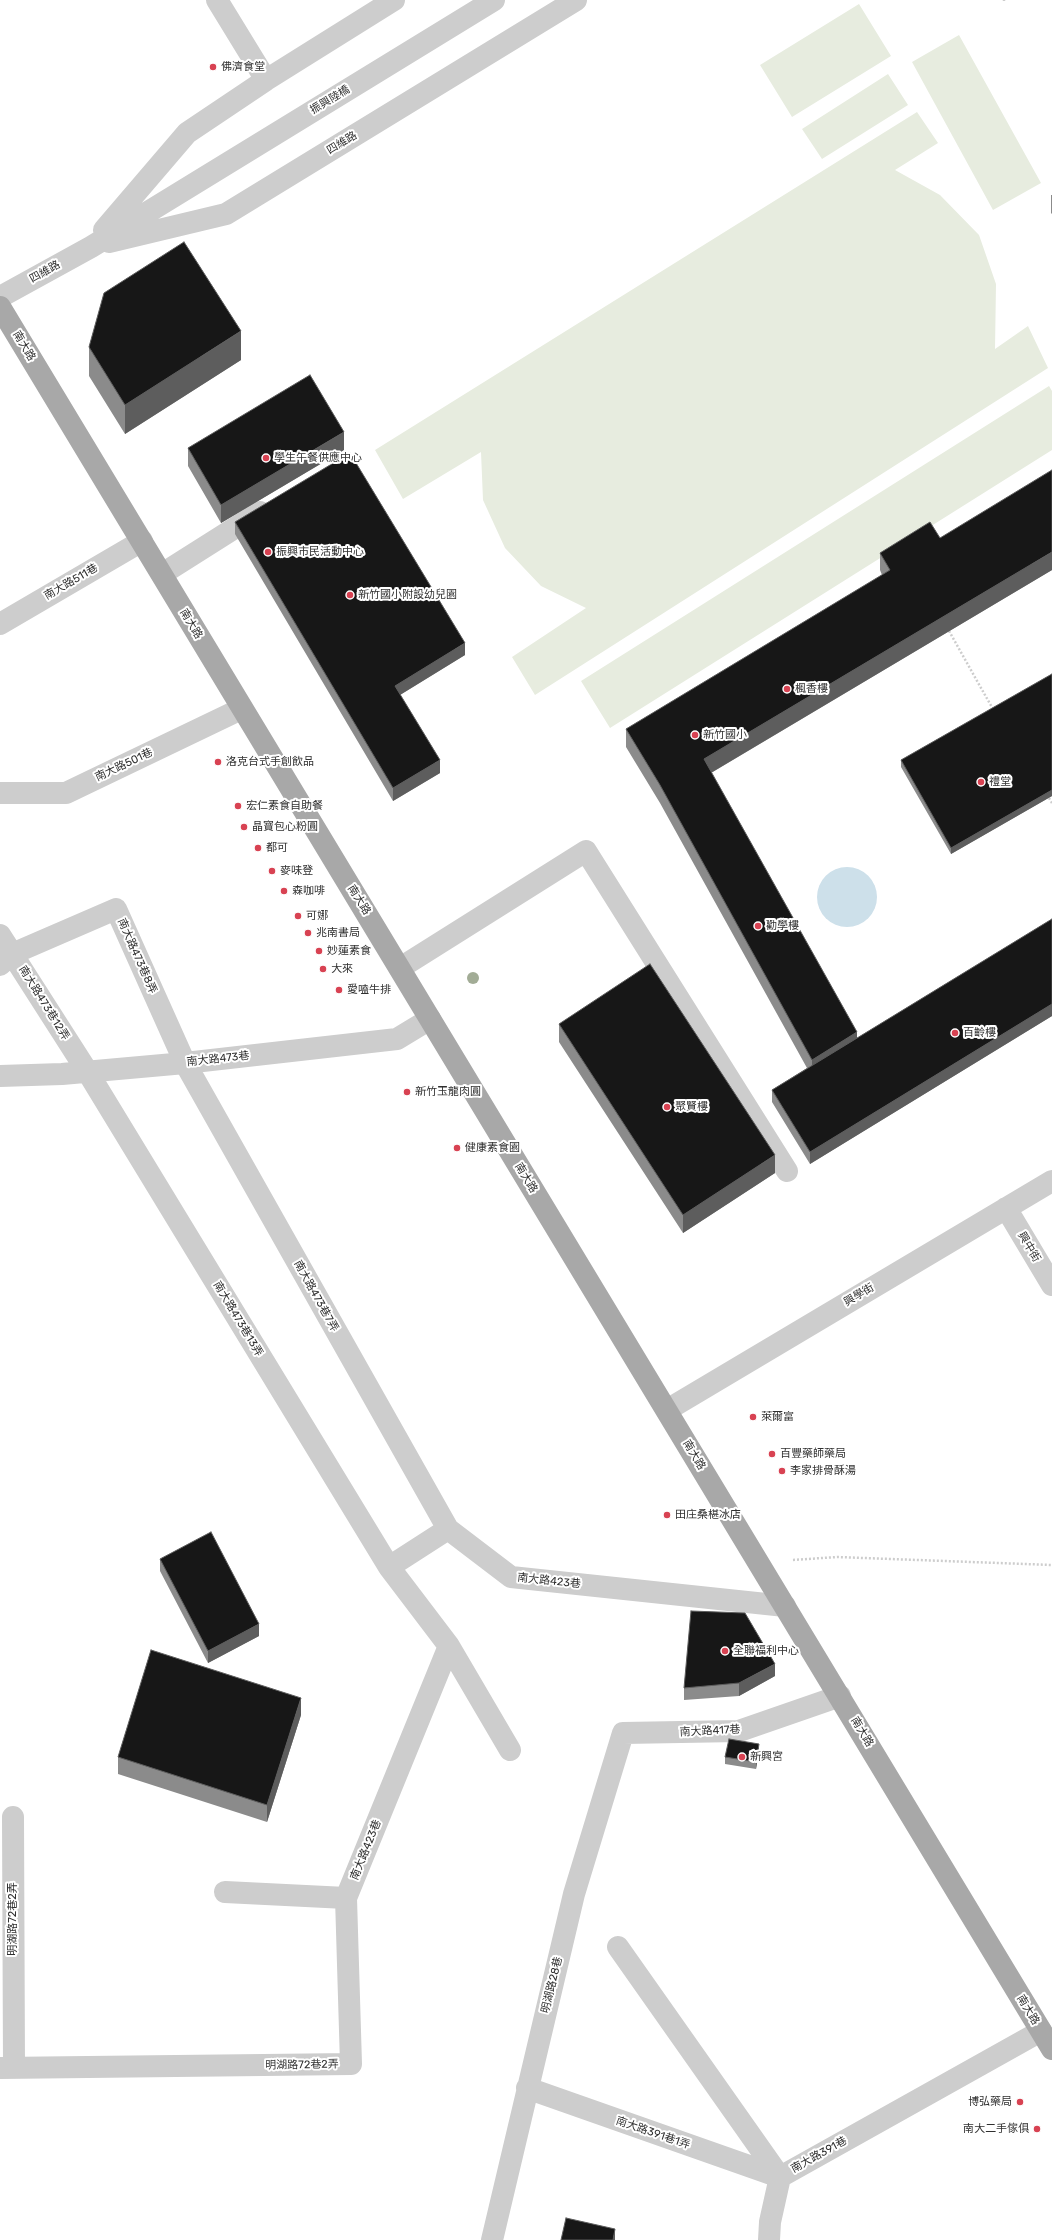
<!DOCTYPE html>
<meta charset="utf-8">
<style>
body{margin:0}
canvas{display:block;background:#fff}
</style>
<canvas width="1052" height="2240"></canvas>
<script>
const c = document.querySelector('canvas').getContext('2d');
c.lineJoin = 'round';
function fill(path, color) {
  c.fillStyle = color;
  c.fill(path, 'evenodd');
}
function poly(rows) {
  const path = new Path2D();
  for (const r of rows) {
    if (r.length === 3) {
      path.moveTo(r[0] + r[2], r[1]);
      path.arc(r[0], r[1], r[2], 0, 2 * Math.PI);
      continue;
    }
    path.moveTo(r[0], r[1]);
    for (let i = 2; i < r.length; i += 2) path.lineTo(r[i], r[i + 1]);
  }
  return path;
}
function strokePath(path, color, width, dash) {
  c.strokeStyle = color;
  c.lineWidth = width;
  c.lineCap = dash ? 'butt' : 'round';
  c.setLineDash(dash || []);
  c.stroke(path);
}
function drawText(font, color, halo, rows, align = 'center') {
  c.font = font + ' Rubik,"Noto Sans TC",sans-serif';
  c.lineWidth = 4;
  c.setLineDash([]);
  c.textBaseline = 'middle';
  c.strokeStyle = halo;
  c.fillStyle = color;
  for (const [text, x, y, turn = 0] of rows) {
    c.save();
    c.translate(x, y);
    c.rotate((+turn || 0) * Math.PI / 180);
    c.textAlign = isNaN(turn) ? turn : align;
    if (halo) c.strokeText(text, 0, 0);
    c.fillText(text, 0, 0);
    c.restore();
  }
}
fill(poly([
 [859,4,891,56,792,117,760,65],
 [959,35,1041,183,993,210,912,62],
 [888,74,908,105,822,159,802,129],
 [917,112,938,143,895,170,940,195,979,235,996,284,995,349,1028,326,1048,368,535,695,512,657,586,608,541,586,505,548,483,500,481,452,403,499,375,450],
 [1049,386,1052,391,1052,450,610,728,581,681]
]), '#e7ecdf');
fill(poly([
 [847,897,30]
]), '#cde0ea');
strokePath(poly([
 [1004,0,1004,1],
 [949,631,994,711],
 [1049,798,1052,803],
 [793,1560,837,1557,1052,1565]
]), '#cdcdcd', 2.5, [2, 2]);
strokePath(poly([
 [217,0,266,80],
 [104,230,187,133,266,80,394,0],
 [109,242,226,214,576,0],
 [0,297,91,247,494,0],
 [162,574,260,512],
 [0,624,142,541],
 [0,793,66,793,241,709],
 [0,935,87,1071,389,1567],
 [0,965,12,954,116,909,185,1063,448,1529],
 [400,968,586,851,787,1171],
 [0,1076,62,1074,185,1063,397,1039,430,1019],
 [1006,1208,1052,1285],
 [667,1410,1052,1181],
 [449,1646,510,1750],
 [13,1817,14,2068],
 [346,1898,449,1646,389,1567,448,1529,511,1577,785,1606],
 [618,1947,780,2177,1041,2031],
 [0,2068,351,2064,346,1898,225,1892],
 [527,2088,780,2177,770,2222,769,2240],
 [492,2240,574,1894,623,1733,739,1731,840,1696]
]), '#cdcdcd', 22);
strokePath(poly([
 [0,307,1052,2049]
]), '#a8a8a8', 22);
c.fillStyle = '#a2ac96';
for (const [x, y] of [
 [473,978]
]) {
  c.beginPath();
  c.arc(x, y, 6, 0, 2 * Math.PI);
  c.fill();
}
fill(poly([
 [1051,195,1052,195,1052,214,1051,213],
 [89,347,241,360,125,434,89,376],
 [188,448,344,450,221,523,188,466],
 [235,522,465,655,400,695,440,773,393,801,235,534],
 [940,538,1052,570,711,773,857,1038,1052,919,1052,1016,810,1164,772,1102,772,1090,807,1068,660,803,626,747,626,729,882,575,880,570,880,553],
 [1052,674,1052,796,951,854,901,767,901,760],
 [559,1024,775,1173,683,1233,559,1042],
 [160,1559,259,1636,208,1663,160,1571],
 [775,1676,739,1696,684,1700,684,1688],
 [301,1715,267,1822,118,1774,118,1757],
 [759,1750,756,1769,725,1764,725,1757]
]), '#8b8b8b');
fill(poly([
 [241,331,241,360,125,434,125,405],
 [344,432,344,450,221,523,221,505],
 [1052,552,1052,570,704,777,704,759],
 [465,643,465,655,395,698,395,686],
 [440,760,440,773,393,801,393,788],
 [1052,790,1052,796,951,854,951,848],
 [1052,1004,1052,1016,810,1164,810,1152],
 [857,1032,857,1050,812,1077,812,1060],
 [775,1155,775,1173,683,1233,683,1215],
 [259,1624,259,1636,208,1663,208,1651],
 [775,1664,775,1676,739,1696,739,1683],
 [301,1698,301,1715,267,1822,267,1805],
 [759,1744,759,1750,756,1769,756,1762],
 [615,2229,615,2240,613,2240]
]), '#5d5d5d');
const building = poly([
 [184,242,241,331,125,405,89,347,104,293,184,242],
 [310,375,344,432,221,505,188,448,310,375],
 [350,453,465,643,395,686,440,760,393,788,235,522,350,453],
 [1052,470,1052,552,704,759,857,1032,812,1060,660,785,626,729,890,570,880,553,930,522,940,538,1052,470],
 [1052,674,1052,790,951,848,901,760,1052,674],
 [1052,919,1052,1004,810,1152,772,1090,1052,919],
 [650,964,775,1155,683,1215,559,1024,650,964],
 [211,1532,259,1624,208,1651,160,1559,211,1532],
 [691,1611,745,1613,775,1664,739,1683,684,1688,691,1611],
 [151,1650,301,1698,267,1805,118,1757,151,1650],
 [729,1739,759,1744,756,1762,725,1757,729,1739],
 [566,2218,615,2229,613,2240,561,2240,566,2218]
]);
fill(building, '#171717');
strokePath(building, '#5d5d5d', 1);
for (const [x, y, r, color] of [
 [213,67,4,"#d84252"],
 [266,458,4,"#d84252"],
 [268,552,4,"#d84252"],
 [350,595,4,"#d84252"],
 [787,689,4,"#d84252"],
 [695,735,4,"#d84252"],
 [218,762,4,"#d84252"],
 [981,782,4,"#d84252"],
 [238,806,4,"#d84252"],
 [244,827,4,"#d84252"],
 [258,848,4,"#d84252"],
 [272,871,4,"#d84252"],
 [284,891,4,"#d84252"],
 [298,916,4,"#d84252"],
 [758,926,4,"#d84252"],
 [308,933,4,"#d84252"],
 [319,951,4,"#d84252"],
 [323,969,4,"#d84252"],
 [339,990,4,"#d84252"],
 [955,1033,4,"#d84252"],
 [407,1092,4,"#d84252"],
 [667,1107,4,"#d84252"],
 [457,1148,4,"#d84252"],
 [753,1417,4,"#d84252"],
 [772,1454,4,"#d84252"],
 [782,1471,4,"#d84252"],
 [667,1515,4,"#d84252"],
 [725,1651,4,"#d84252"],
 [742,1757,4,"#d84252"],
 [1020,2102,4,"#d84252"],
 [1037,2129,4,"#d84252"]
]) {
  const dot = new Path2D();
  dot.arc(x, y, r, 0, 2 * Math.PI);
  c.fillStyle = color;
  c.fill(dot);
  strokePath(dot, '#fff', 1.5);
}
drawText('11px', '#303030', '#fff', [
 ["佛濟食堂",221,67],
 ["學生午餐供應中心",274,458],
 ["振興市民活動中心",276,552],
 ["新竹國小附設幼兒園",358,595],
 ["楓香樓",795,689],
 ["新竹國小",703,735],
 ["洛克台式手創飲品",226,762],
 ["禮堂",989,782],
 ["宏仁素食自助餐",246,806],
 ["晶寶包心粉圓",252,827],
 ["都可",266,848],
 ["麥味登",280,871],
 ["森咖啡",292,891],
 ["可娜",306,916],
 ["勸學樓",766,926],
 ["兆南書局",316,933],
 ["妙蓮素食",327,951],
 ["大來",331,969],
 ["愛嗑牛排",347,990],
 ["百齡樓",963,1033],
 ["新竹玉龍肉圓",415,1092],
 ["聚賢樓",675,1107],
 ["健康素食園",465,1148],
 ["萊爾富",761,1417],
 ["百豐藥師藥局",780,1454],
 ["李家排骨酥湯",790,1471],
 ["田庄桑椹冰店",675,1515],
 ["全聯福利中心",733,1651],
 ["新興宮",750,1757],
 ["博弘藥局",1012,2102,"right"],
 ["南大二手傢俱",1029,2129,"right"]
], 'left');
drawText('11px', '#303030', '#fff', [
 ["振興陸橋",330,100,-31],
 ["四維路",342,143,-31],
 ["四維路",45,272,-29],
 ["南大路",24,346,59],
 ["南大路511巷",71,582,-30],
 ["南大路",191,624,59],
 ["南大路501巷",124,765,-25],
 ["南大路",359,900,58],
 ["南大路473巷8弄",137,956,66],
 ["南大路473巷12弄",44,1003,58],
 ["南大路473巷",218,1059,-6],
 ["南大路",526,1178,59],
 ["興中街",1029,1247,59],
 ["興學街",859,1295,-31],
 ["南大路473巷7弄",316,1296,61],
 ["南大路473巷13弄",238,1319,59],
 ["南大路",694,1455,59],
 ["南大路423巷",549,1581,6],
 ["南大路417巷",710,1731,-3],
 ["南大路",862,1732,59],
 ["南大路423巷",366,1850,-68],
 ["明湖路72巷2弄",13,1919,-90],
 ["明湖路28巷",552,1985,-76],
 ["南大路",1028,2010,59],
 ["明湖路72巷2弄",302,2065,-1],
 ["南大路391巷1弄",653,2133,19],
 ["南大路391巷",819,2155,-29]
]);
</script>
